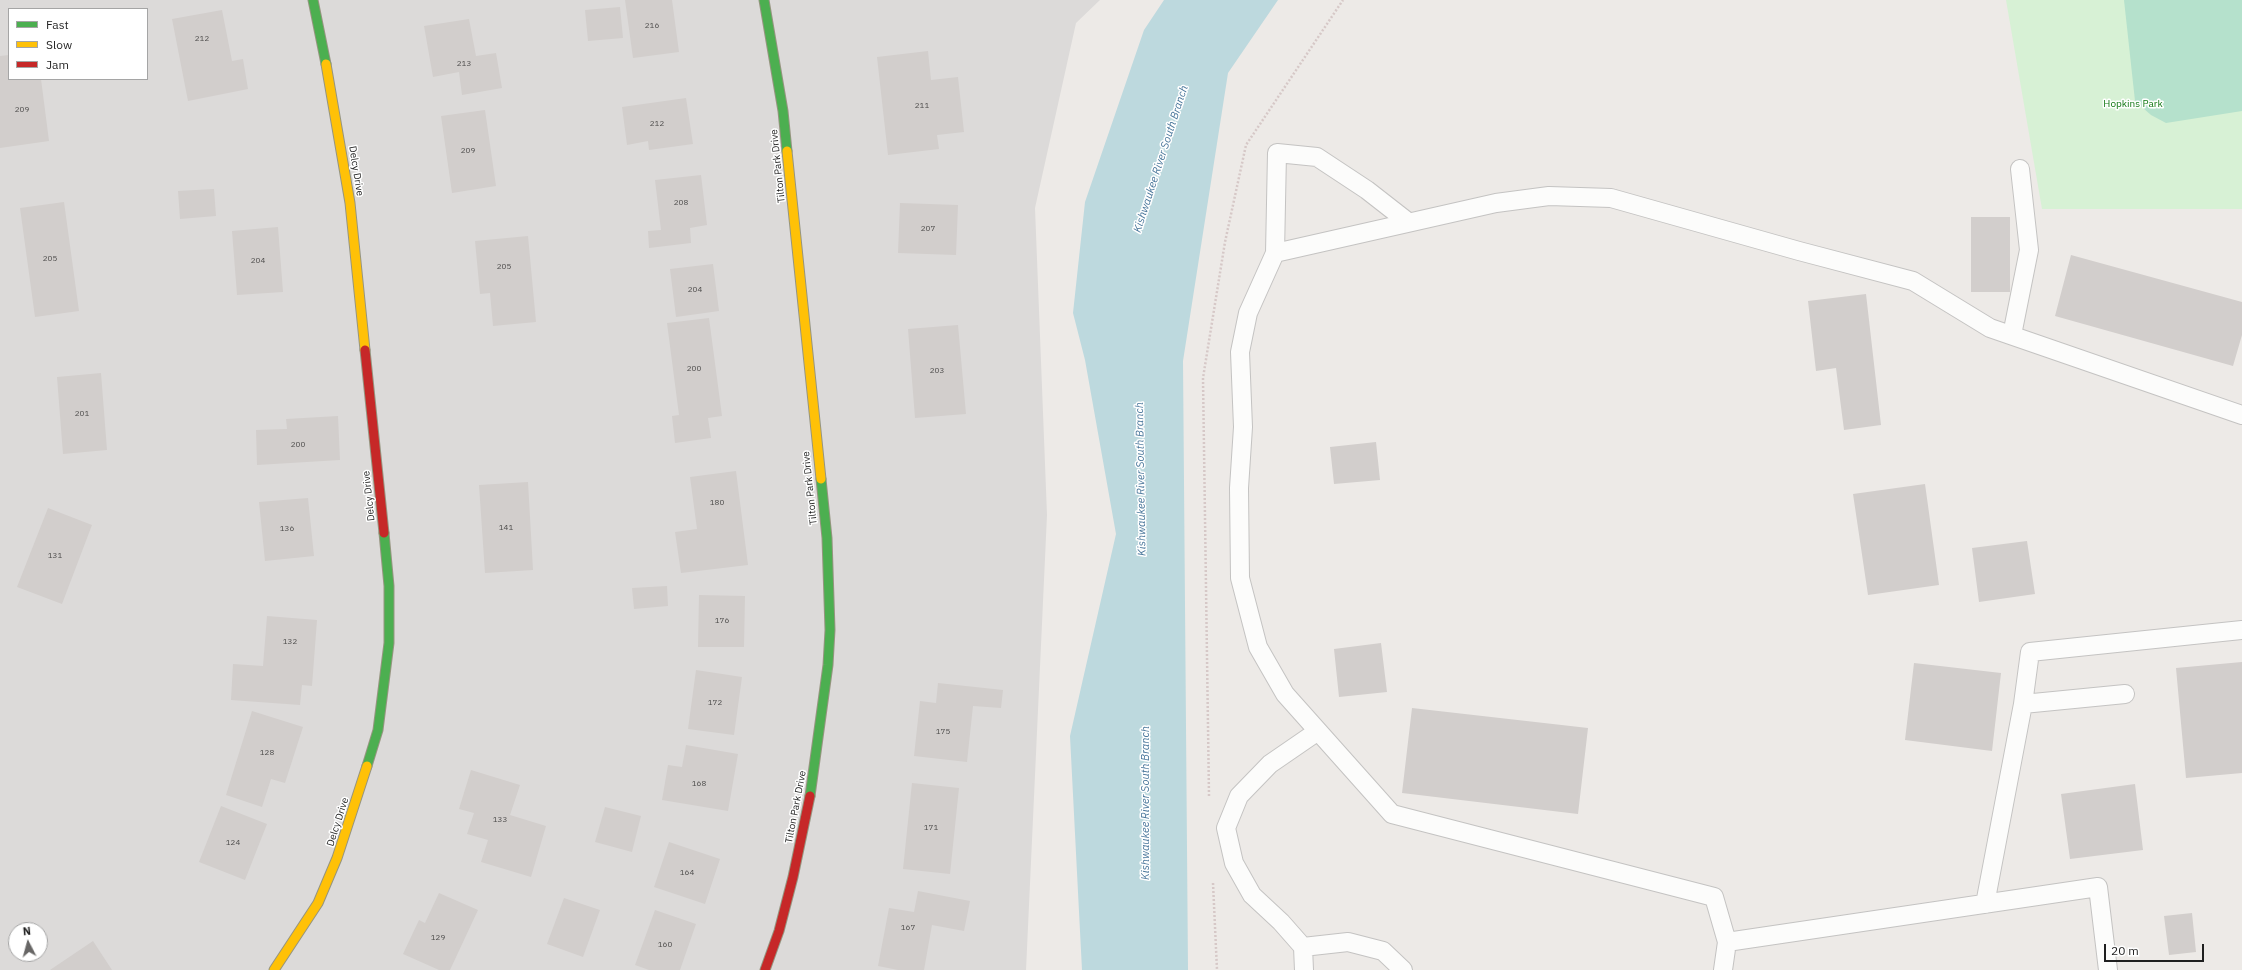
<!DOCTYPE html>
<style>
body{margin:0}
#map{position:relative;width:2242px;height:970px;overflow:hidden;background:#edeae7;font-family:"IBM Plex Sans",sans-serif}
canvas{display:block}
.legend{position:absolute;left:8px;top:8px;width:140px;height:72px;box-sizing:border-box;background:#fff;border:1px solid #a5a5a5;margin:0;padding:5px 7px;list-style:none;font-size:12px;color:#1f1f1f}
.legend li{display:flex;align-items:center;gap:8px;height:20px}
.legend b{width:20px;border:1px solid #a5a5a5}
.north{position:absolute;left:8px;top:922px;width:40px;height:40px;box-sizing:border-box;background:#fff;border:1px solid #a5a5a5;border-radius:50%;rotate:354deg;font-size:11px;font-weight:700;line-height:16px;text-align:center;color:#1f1f1f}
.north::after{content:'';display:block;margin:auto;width:14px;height:18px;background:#676665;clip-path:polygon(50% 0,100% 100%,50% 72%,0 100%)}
.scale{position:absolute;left:2104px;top:944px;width:100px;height:18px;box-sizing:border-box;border:2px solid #1f1f1f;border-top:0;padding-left:5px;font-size:12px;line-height:14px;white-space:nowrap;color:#1f1f1f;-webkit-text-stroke:3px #fff;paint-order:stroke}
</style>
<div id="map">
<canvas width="2242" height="970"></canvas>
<ul class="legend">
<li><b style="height:5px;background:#4caf50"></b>Fast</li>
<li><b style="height:5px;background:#ffc107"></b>Slow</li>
<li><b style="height:5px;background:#c62828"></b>Jam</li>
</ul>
<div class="north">N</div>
<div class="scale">20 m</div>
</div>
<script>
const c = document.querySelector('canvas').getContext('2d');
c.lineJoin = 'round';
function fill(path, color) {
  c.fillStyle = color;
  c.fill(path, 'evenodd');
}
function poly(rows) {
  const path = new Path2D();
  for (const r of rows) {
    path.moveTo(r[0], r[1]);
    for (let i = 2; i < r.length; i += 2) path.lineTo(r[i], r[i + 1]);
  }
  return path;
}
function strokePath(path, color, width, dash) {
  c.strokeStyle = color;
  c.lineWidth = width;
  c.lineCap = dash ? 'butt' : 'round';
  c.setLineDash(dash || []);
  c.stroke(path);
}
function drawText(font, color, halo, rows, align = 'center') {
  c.font = font + ' "IBM Plex Sans",sans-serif';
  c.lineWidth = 3;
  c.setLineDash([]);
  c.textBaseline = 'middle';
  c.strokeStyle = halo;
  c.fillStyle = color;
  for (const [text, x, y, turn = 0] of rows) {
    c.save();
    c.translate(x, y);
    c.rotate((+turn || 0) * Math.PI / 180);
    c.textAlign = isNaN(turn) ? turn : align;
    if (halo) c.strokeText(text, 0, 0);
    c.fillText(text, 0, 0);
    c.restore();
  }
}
fill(poly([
 [0,0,1100,0,1076,23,1035,208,1047,515,1026,970,0,970],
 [9,9,147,9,147,79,9,79],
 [16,930,40,930,40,954,16,954]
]), '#dcdad9');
fill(poly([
 [2006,0,2242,0,2242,209,2042,209]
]), '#d7f1d5');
fill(poly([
 [2124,0,2242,0,2242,111,2166,123,2151,115,2135,101]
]), '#b5e1cc');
fill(poly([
 [1164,0,1278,0,1228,73,1183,361,1188,970,1082,970,1070,736,1116,534,1085,360,1073,313,1085,202,1144,30]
]), '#bdd9de');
fill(poly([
 [625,0,672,0,679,52,633,58],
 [620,7,623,38,588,41,585,10],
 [222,10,232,61,243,59,248,89,188,101,172,19],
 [469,19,476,56,496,53,502,88,462,95,459,72,433,77,424,26],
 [928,51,931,80,958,77,964,132,937,135,939,149,888,155,877,57],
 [9,55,9,79,41,79,49,141,0,148,0,56],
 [686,98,693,144,649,150,648,141,627,145,622,107],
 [485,110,496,186,452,193,441,116],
 [701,175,707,225,690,228,691,243,649,248,648,231,661,230,655,180],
 [214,189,216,216,180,219,178,191],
 [64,202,79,311,35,317,20,208],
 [900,203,958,205,956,255,898,253],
 [1971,217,2010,217,2010,292,1971,292],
 [278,227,283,292,237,295,232,231],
 [528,236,536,322,493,326,490,293,480,294,475,241],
 [2071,255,2242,302,2242,335,2233,366,2055,316],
 [713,264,719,311,676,317,670,269],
 [1866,294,1881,425,1844,430,1836,368,1816,371,1808,301],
 [709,318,722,416,708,418,711,438,675,443,672,416,679,415,667,323],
 [958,325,966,414,915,418,908,329],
 [101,373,107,450,63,454,57,377],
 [338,416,340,460,257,465,256,430,287,429,286,419],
 [1376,442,1380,480,1334,484,1330,447],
 [736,471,748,565,681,573,675,532,697,529,690,477],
 [528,482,533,570,485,573,479,485],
 [1925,484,1939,585,1868,595,1853,494],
 [308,498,314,556,265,561,259,502],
 [48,508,92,525,62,604,17,587],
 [2027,541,2035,594,1979,602,1972,548],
 [667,586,668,606,634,609,632,588],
 [699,595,745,596,744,647,698,647],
 [267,616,317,620,312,686,302,685,300,705,231,700,233,664,263,666],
 [1381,643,1387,692,1339,697,1334,649],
 [2242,662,2242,773,2186,778,2176,668],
 [1914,663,2001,673,1992,751,1905,740],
 [696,670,742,677,734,735,688,729],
 [938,683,1003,690,1001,708,973,706,967,762,914,756,920,701,936,703],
 [1412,708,1588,728,1578,814,1402,793],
 [252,711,303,727,285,783,271,779,262,807,226,795],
 [686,745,738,754,728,811,662,800,668,765,682,767],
 [471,770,520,785,510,815,546,826,531,877,481,862,488,840,467,834,474,813,459,809],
 [912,783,959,788,950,874,903,869],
 [2135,784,2143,850,2070,859,2061,794],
 [221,806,267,824,245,880,199,862],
 [605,807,641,816,632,852,595,842],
 [669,842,720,859,705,904,654,887],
 [918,891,970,901,964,931,932,925,924,970,898,970,878,966,889,908,914,912],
 [439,893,478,910,450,970,439,970,403,954,419,920,425,923],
 [564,898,600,910,583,957,547,944],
 [655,910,696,924,680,970,649,970,635,965],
 [2192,913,2196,952,2169,955,2164,916],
 [93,941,112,970,50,970]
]), '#d2cecc');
const lane = poly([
 [1275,253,1277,153,1317,157,1367,190,1408,222],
 [2012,335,2029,250,2020,169],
 [2023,704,2125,694],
 [1318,731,1270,764,1239,796,1226,828,1234,863,1252,895,1281,922,1303,947,1348,942,1383,951,1403,970],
 [1985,904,2023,704,2030,652,2242,630],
 [1727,942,2098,887,2108,970],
 [1303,947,1304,970],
 [1723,970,1727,942,1714,897,1392,814,1285,694,1258,647,1240,578,1239,488,1243,427,1240,352,1248,313,1275,253,1496,203,1549,196,1611,198,1799,251,1913,281,1990,328,2242,415]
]);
const fast = poly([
 [313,0,326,64],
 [764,0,783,111,787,151],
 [367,766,378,730,389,643,389,586,384,533],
 [810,796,828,665,830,630,827,538,821,479]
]);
const slow = poly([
 [326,64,350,203,365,350],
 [787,151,821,479],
 [274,970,318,903,337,858,367,766]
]);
const jam = poly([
 [365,350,384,533],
 [765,970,779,931,793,877,810,796]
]);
strokePath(lane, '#c4c3c2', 20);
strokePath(fast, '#969580', 11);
strokePath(slow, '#969580', 11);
strokePath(jam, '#969580', 11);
strokePath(poly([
 [1209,796,1203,378,1225,242,1246,145,1343,0],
 [1213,883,1217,970]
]), '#d6c8c7', 2.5, [2, 2]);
strokePath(lane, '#fcfcfb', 18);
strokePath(fast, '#4caf50', 9);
strokePath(slow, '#ffc107', 9);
strokePath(jam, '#c62828', 9);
drawText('8px', '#4c4b4a', null, [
 ["216",652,26],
 ["212",202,39],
 ["213",464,64],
 ["211",922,106],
 ["209",22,110],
 ["212",657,124],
 ["209",468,151],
 ["208",681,203],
 ["207",928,229],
 ["205",50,259],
 ["204",258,261],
 ["205",504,267],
 ["204",695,290],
 ["200",694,369],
 ["203",937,371],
 ["201",82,414],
 ["200",298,445],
 ["180",717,503],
 ["141",506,528],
 ["136",287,529],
 ["131",55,556],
 ["176",722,621],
 ["132",290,642],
 ["172",715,703],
 ["175",943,732],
 ["128",267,753],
 ["168",699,784],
 ["133",500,820],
 ["171",931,828],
 ["124",233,843],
 ["164",687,873],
 ["167",908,928],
 ["129",438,938],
 ["160",665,945]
]);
drawText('10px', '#117813', '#fff', [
 ["Hopkins Park",2133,104]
]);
drawText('10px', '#1f1f1f', '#fff', [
 ["Tilton Park Drive",778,166,-96],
 ["Delcy Drive",356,171,81],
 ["Tilton Park Drive",810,488,-96],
 ["Delcy Drive",369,496,-96],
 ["Tilton Park Drive",796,807,-79],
 ["Delcy Drive",338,822,-72]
]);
drawText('italic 11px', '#4a779b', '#fff', [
 ["Kishwaukee River South Branch",1161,159,-72],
 ["Kishwaukee River South Branch",1141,479,-91],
 ["Kishwaukee River South Branch",1146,803,-90]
]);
</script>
